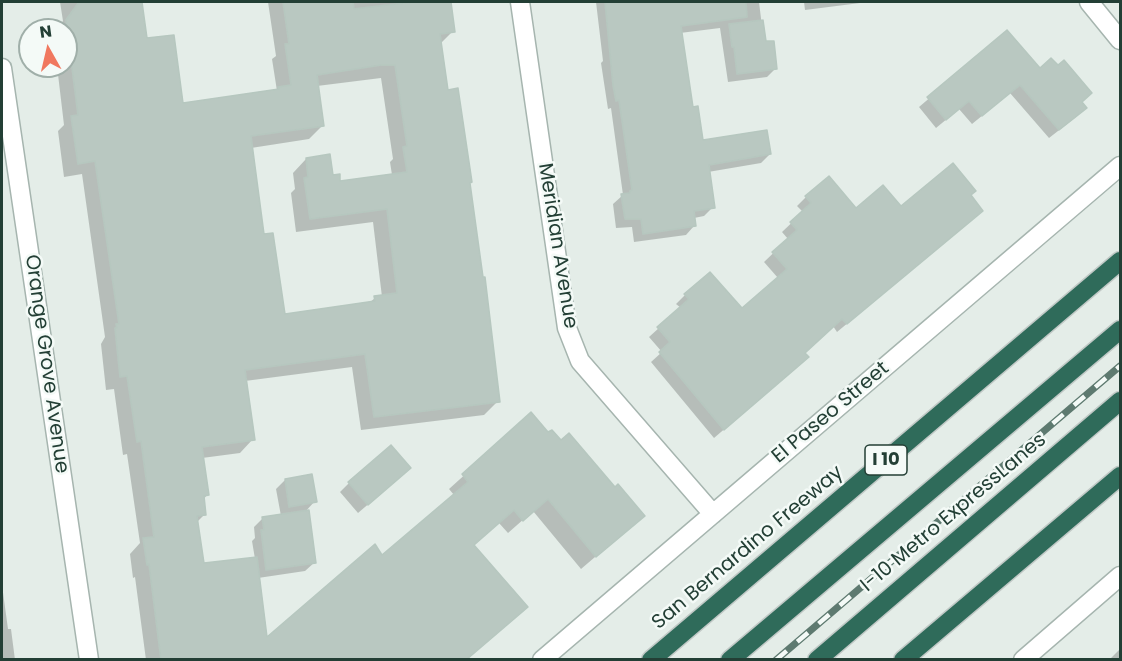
<!DOCTYPE html>
<style>
body{margin:0}
#map{position:relative;width:1122px;height:661px;overflow:hidden;background:#e4ede8;font-family:Poppins,sans-serif}
canvas{display:block}
.frame{position:absolute;inset:0;border:3px solid #233f35;pointer-events:none}
.north{position:absolute;left:18px;top:18px;width:60px;height:60px;box-sizing:border-box;background:#f4faf7;border:2px solid #a0afa9;border-radius:50%;rotate:352deg;font-size:16px;font-weight:700;line-height:24px;text-align:center;color:#233f35}
.north::after{content:'';display:block;margin:auto;width:21px;height:27px;background:#f0785f;clip-path:polygon(50% 0,100% 100%,50% 72%,0 100%)}
</style>
<div id="map">
<canvas width="1122" height="661"></canvas>
<div class="frame"></div>
<div class="north">N</div>
</div>
<script>
const c = document.querySelector('canvas').getContext('2d');
c.lineJoin = 'round';
function fill(path, color) {
  c.fillStyle = color;
  c.fill(path, 'evenodd');
}
function poly(rows) {
  const path = new Path2D();
  for (const r of rows) {
    path.moveTo(r[0], r[1]);
    for (let i = 2; i < r.length; i += 2) path.lineTo(r[i], r[i + 1]);
  }
  return path;
}
function strokePath(path, color, width, dash) {
  c.strokeStyle = color;
  c.lineWidth = width;
  c.lineCap = dash ? 'butt' : 'round';
  c.setLineDash(dash || []);
  c.stroke(path);
}
function drawText(font, color, halo, rows, align = 'center') {
  c.font = font + ' Poppins,sans-serif';
  c.lineWidth = 5;
  c.setLineDash([]);
  c.textBaseline = 'middle';
  c.strokeStyle = halo;
  c.fillStyle = color;
  for (const [text, x, y, turn = 0] of rows) {
    c.save();
    c.translate(x, y);
    c.rotate((+turn || 0) * Math.PI / 180);
    c.textAlign = isNaN(turn) ? turn : align;
    if (halo) c.strokeText(text, 0, 0);
    c.fillText(text, 0, 0);
    c.restore();
  }
}
fill(poly([
 [60,2,140,2,146,40,182,104,277,91,272,59,276,56,268,2,449,2,453,31,440,44,447,91,469,184,498,401,484,415,361,430,352,367,245,381,253,439,240,453,202,458,207,495,203,500,205,514,197,522,203,565,255,559,252,541,255,538,254,527,263,518,281,516,276,489,285,480,315,501,305,512,315,562,305,571,258,578,266,640,382,557,454,495,449,489,531,415,548,434,615,489,643,516,581,569,533,511,508,533,499,523,473,546,526,607,468,658,469,660,146,660,135,577,133,578,130,554,140,543,127,454,123,455,114,389,106,390,101,344,105,337,82,174,64,177,58,131,64,125,57,66,66,66,66,30,56,30,63,21],
 [381,78,393,159,390,162,392,175,339,183,306,159,293,173,295,189,291,193,296,232,373,222,382,297,375,298,369,303,284,315,263,236,251,148,309,139,322,126,317,86],
 [596,2,759,2,764,43,776,68,767,77,728,82,720,28,680,33,692,109,702,141,770,154,761,163,708,172,713,207,704,216,694,218,694,226,686,235,634,242,632,227,616,228,613,204,623,195,611,108,608,109,601,63,603,61],
 [804,2,868,2,805,10],
 [1007,32,1039,70,1080,102,1076,117,1049,138,1010,93,972,124,959,109,936,128,919,107],
 [970,196,972,220,837,332,833,326,803,353,798,366,714,438,651,362,662,352,649,337,681,308,676,304,685,295,742,310,778,278,764,262,788,239,782,232,803,212,797,206,806,197,856,211,901,208],
 [400,477,358,513,340,492,349,483],
 [2,585,8,629,11,629,15,660,2,660],
 [1120,649,1120,660,1109,660]
]), '#0003');
const building = poly([
 [79,2,142,2,147,38,174,35,183,103,279,89,278,87,291,85,285,44,289,44,283,2,353,2,354,9,413,2,451,2,455,32,440,34,448,90,458,88,472,182,470,183,483,277,485,277,500,402,374,417,365,354,245,370,255,440,202,447,209,495,204,496,206,515,197,516,204,563,257,557,267,637,375,544,382,555,468,482,462,474,531,412,548,432,552,430,561,440,569,433,615,487,618,484,645,516,596,557,548,499,523,521,514,510,474,545,528,607,466,660,161,660,149,564,147,565,143,538,154,537,141,441,137,442,127,376,120,377,115,328,117,328,116,324,119,324,95,161,78,164,71,116,78,115,66,20,79,2],
 [381,65,395,65,407,146,403,147,407,172,340,181,340,174,333,175,330,154,306,158,308,177,304,178,310,219,387,209,397,293,374,296,375,301,285,314,273,233,264,234,251,136,324,126,317,75,381,65],
 [605,2,746,2,747,17,681,26,693,107,698,106,703,140,767,130,771,154,709,165,715,208,694,211,696,226,643,234,641,219,625,219,621,194,630,193,630,191,632,190,619,100,616,101,613,85,605,2],
 [763,20,766,41,774,41,777,69,737,74,734,47,732,47,729,24,763,20],
 [1007,30,1040,68,1051,58,1058,65,1064,60,1092,93,1082,102,1087,108,1059,130,1020,85,982,116,969,101,946,120,927,97,1007,30],
 [953,163,976,191,971,195,983,211,847,324,842,319,805,353,809,357,724,430,659,352,670,342,657,327,689,299,684,294,710,272,742,308,787,269,772,252,797,230,790,222,811,203,805,196,829,176,856,208,883,185,901,206,953,163],
 [391,445,411,468,368,505,348,482,391,445],
 [312,474,317,502,289,507,285,479,312,474],
 [309,510,316,563,266,570,261,530,264,530,262,517,309,510]
]);
fill(building, '#b9c8c1');
strokePath(building, '#b6c7bf', 1.5);
const minor = poly([
 [520,2,567,328,580,361,713,514],
 [1089,2,1120,40],
 [2,68,89,660],
 [542,660,1120,166],
 [1023,660,1120,576]
]);
const highway = poly([
 [651,660,1120,261],
 [730,660,1120,330],
 [817,660,1120,401],
 [903,660,1120,476]
]);
strokePath(minor, '#a6b5af', 21);
strokePath(highway, '#c1c9c6', 21);
strokePath(minor, '#fff', 18);
strokePath(highway, '#2f6b5a', 18);
const rail = poly([
 [776,660,1120,366]
]);
strokePath(rail, '#5e7a70', 7);
strokePath(rail, '#f4faf7', 4.5, [14]);
for (const [x, y, w] of [
 [886,460,42]
]) {
  const box = new Path2D();
  box.roundRect(x - w / 2, y - 15, w, 30, 4.5);
  c.fillStyle = '#f4faf7';
  c.fill(box);
  strokePath(box, '#233f35', 1.5);
}
drawText('bold 18px', '#233f35', null, [
 ["I 10",886,460]
]);
drawText('20px', '#233f35', '#f4faf7', [
 ["Meridian Avenue",557,246,81],
 ["Orange Grove Avenue",46,364,82],
 ["El Paseo Street",831,413,-40],
 ["I-10 Metro ExpressLanes",954,513,-40],
 ["San Bernardino Freeway",748,548,-40]
]);
</script>
